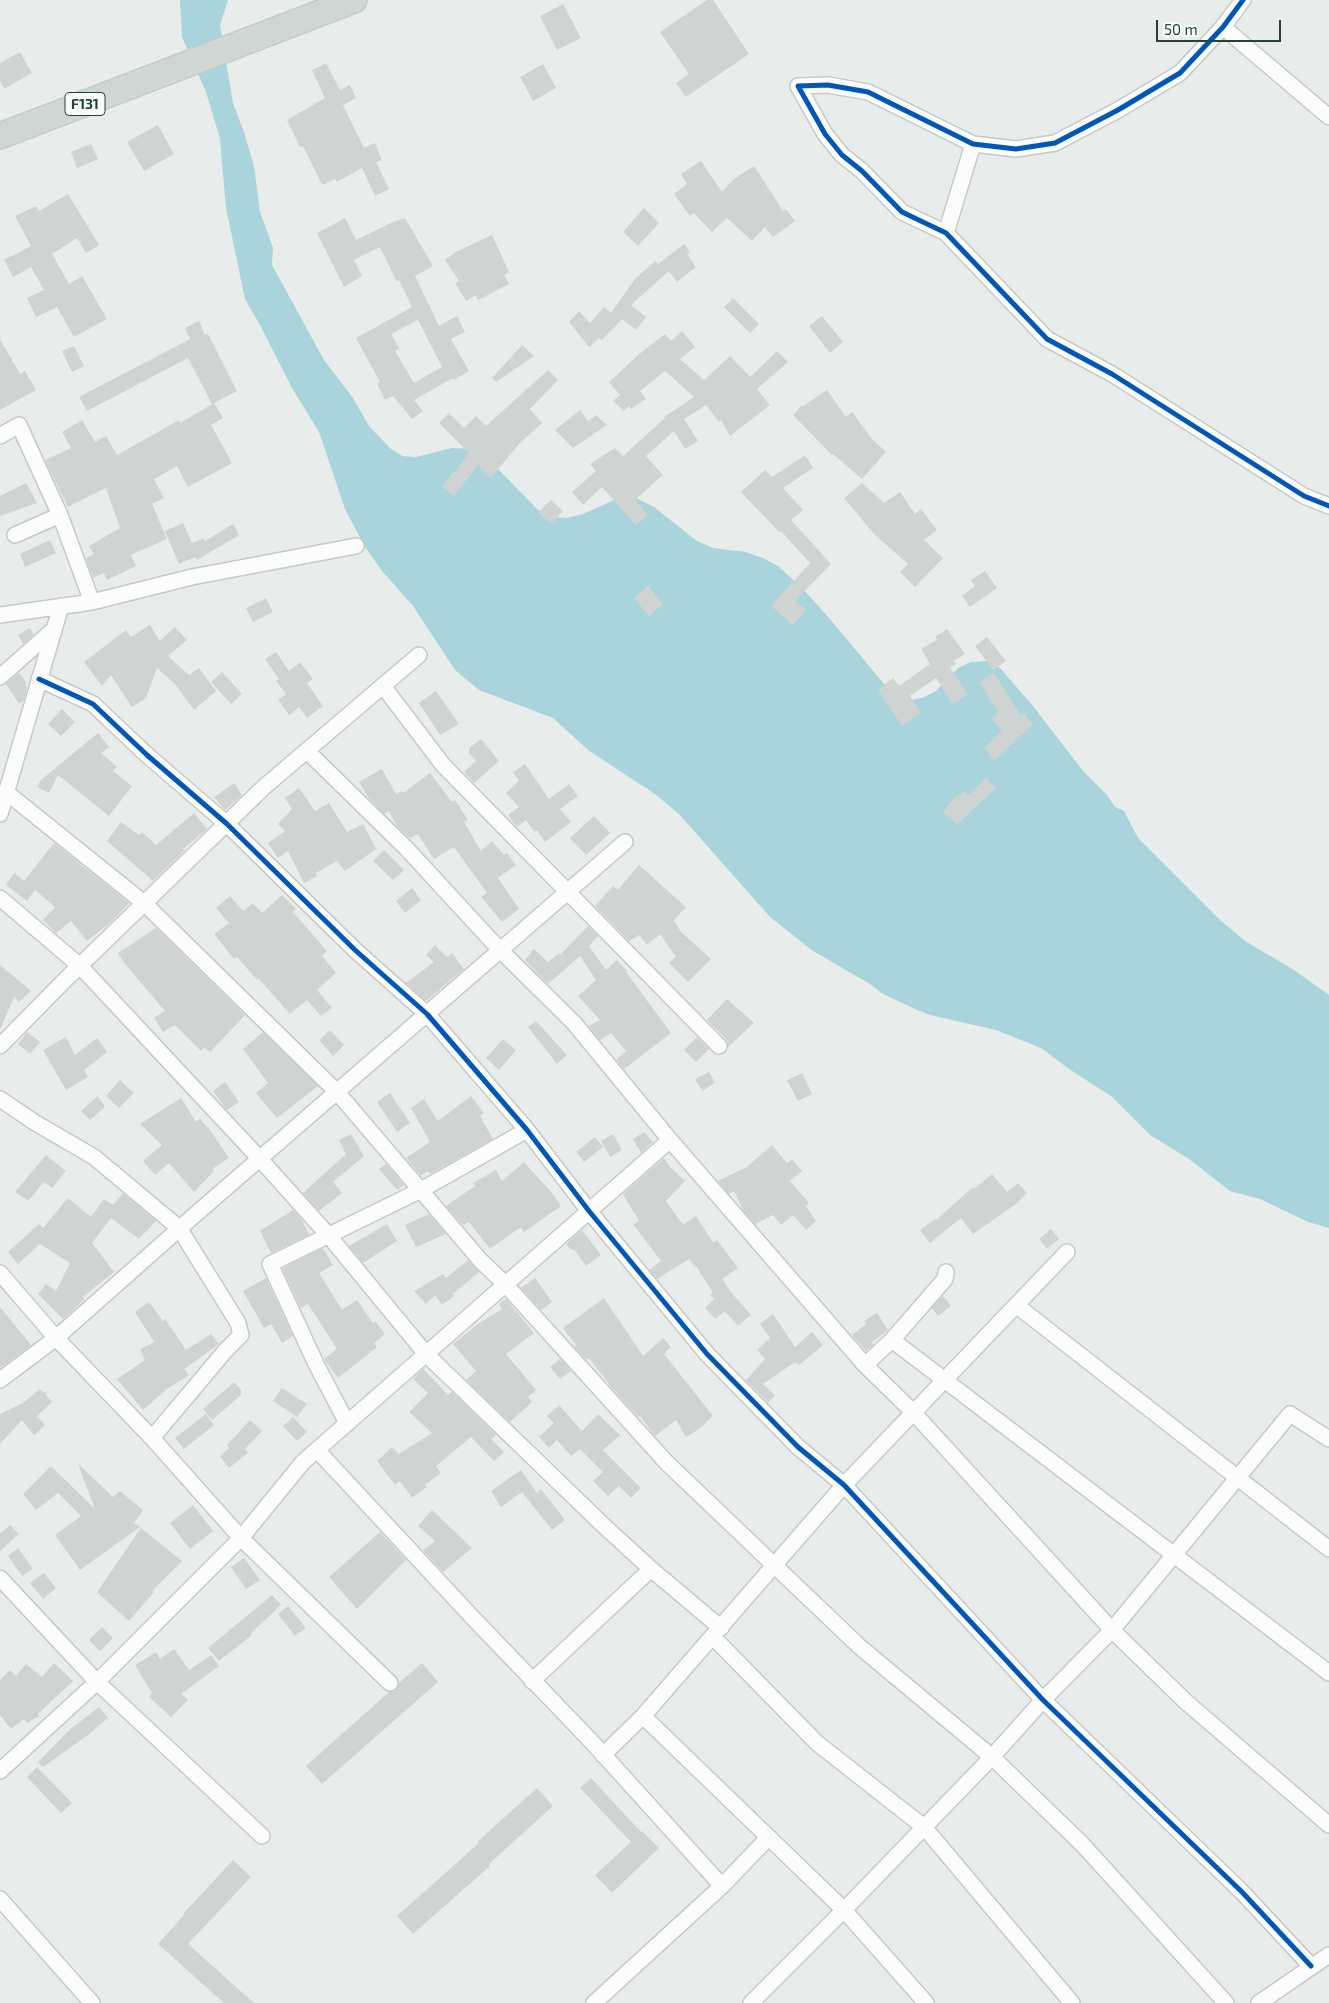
<!DOCTYPE html>
<style>
body{margin:0}
#map{position:relative;width:1329px;height:2003px;overflow:hidden;background:#e8edeb;font-family:"Exo 2",sans-serif}
canvas{display:block}
.scale{position:absolute;left:1156px;top:20px;width:125px;height:22px;box-sizing:border-box;border:2px solid #24423a;border-top:0;padding-left:6px;font-size:15px;line-height:18px;white-space:nowrap;color:#24423a;-webkit-text-stroke:4px #f7fbf9;paint-order:stroke}
</style>
<div id="map">
<canvas width="1329" height="2003"></canvas>
<div class="scale">50 m</div>
</div>
<script>
const c = document.querySelector('canvas').getContext('2d');
c.lineJoin = 'round';
function fill(path, color) {
  c.fillStyle = color;
  c.fill(path, 'evenodd');
}
function poly(rows) {
  const path = new Path2D();
  for (const r of rows) {
    path.moveTo(r[0], r[1]);
    for (let i = 2; i < r.length; i += 2) path.lineTo(r[i], r[i + 1]);
  }
  return path;
}
function strokePath(path, color, width, dash) {
  c.strokeStyle = color;
  c.lineWidth = width;
  c.lineCap = dash ? 'butt' : 'round';
  c.setLineDash(dash || []);
  c.stroke(path);
}
function drawText(font, color, halo, rows, align = 'center') {
  c.font = font + ' "Exo 2",sans-serif';
  c.lineWidth = 4;
  c.setLineDash([]);
  c.textBaseline = 'middle';
  c.strokeStyle = halo;
  c.fillStyle = color;
  for (const [text, x, y, turn = 0] of rows) {
    c.save();
    c.translate(x, y);
    c.rotate((+turn || 0) * Math.PI / 180);
    c.textAlign = isNaN(turn) ? turn : align;
    if (halo) c.strokeText(text, 0, 0);
    c.fillText(text, 0, 0);
    c.restore();
  }
}
fill(poly([
 [180,0,228,0,220,25,233,103,244,132,254,166,260,212,273,248,272,265,324,360,353,398,369,426,390,448,402,456,416,457,452,448,471,449,498,469,537,509,552,517,567,518,583,514,628,494,654,507,697,541,713,548,746,552,763,558,778,566,803,589,830,619,890,691,903,701,922,698,936,691,958,668,971,662,988,661,1000,668,1033,706,1083,771,1107,795,1115,807,1124,811,1138,838,1220,920,1245,941,1294,970,1329,995,1329,1228,1308,1222,1260,1199,1230,1191,1189,1159,1150,1135,1111,1096,1069,1069,1041,1048,996,1030,930,1015,915,1009,883,994,870,984,813,951,770,917,679,814,655,794,588,750,553,718,479,690,455,670,413,606,382,571,365,547,345,509,319,432,292,388,261,327,245,299,226,208,220,139,206,92,182,37]
]), '#a9d4db');
fill(poly([
 [707,0,713,0,749,54,686,97,676,83,689,74,660,32],
 [563,4,581,38,557,50,540,16],
 [20,52,32,73,4,89,0,81,0,63],
 [326,63,340,90,350,85,356,98,343,105,364,148,375,143,382,160,376,162,389,189,375,196,362,168,337,182,335,179,322,185,310,160,303,146,300,147,287,120,325,98,312,70],
 [543,64,556,88,533,101,520,77],
 [158,125,174,154,144,171,127,142],
 [91,144,98,159,77,168,71,152],
 [701,161,722,192,734,179,754,166,783,211,786,209,795,221,773,237,765,227,752,241,727,218,712,232,694,213,690,216,674,194,687,184,681,174],
 [68,194,99,245,86,253,77,238,52,254,69,284,82,276,107,319,74,337,57,307,36,317,27,298,44,290,31,267,13,277,4,260,31,246,15,216,36,206,39,211],
 [644,208,659,223,638,246,623,232],
 [345,218,356,240,393,222,405,218,433,266,415,276,439,326,457,316,465,332,451,339,469,371,454,380,453,378,414,400,423,411,412,419,393,396,385,400,377,384,380,382,356,338,412,307,399,280,397,282,380,247,354,260,362,276,344,287,317,233],
 [418,320,442,367,414,383,395,351,399,348,391,334],
 [492,235,509,272,504,275,509,284,478,300,476,295,466,301,455,283,459,281,445,260,456,252],
 [684,244,690,252,687,254,696,267,677,282,669,271,631,305,646,317,636,330,622,319,602,340,599,338,589,347,569,322,579,311,590,323,604,307,611,313,635,279,655,261,658,264],
 [733,298,759,324,750,333,724,307],
 [822,316,843,342,830,353,809,326],
 [199,321,205,335,208,334,237,391,212,404,188,358,87,411,79,397,190,339,185,328],
 [682,331,695,347,680,359,704,380,730,356,750,377,777,351,788,362,757,389,770,405,730,436,721,420,719,422,706,405,684,419,698,441,685,449,674,431,646,456,663,475,635,500,648,515,636,525,602,487,583,505,572,492,596,471,590,464,615,448,623,456,665,418,664,417,694,397,665,371,640,391,646,399,631,409,629,406,624,411,613,401,620,395,609,382,638,355,665,334,671,341],
 [0,339,20,374,25,371,36,390,0,410],
 [522,345,534,356,496,382,492,378],
 [74,346,84,366,72,372,62,351],
 [548,370,558,380,530,409,542,423,519,444,491,478,478,465,454,496,442,486,453,472,454,473,469,453,439,423,449,413,464,428,476,416,486,426],
 [827,390,846,417,852,412,872,439,886,452,862,479,833,454,832,455,793,415,802,405,803,406],
 [214,403,223,418,211,425,232,463,188,487,177,466,154,479,164,498,152,504,167,539,131,555,136,566,107,580,104,573,93,578,86,558,94,554,89,546,120,528,106,488,68,507,45,460,71,448,62,432,82,420,95,442,106,436,117,455,179,420,180,423],
 [580,410,588,421,596,415,607,425,573,448,555,430],
 [805,455,813,468,783,488,803,510,791,520,831,564,795,601,806,610,793,625,771,606,810,563,781,531,779,532,741,492,765,470,772,477],
 [26,483,37,503,0,516,0,496],
 [862,483,884,503,900,492,915,514,921,509,937,530,924,540,943,558,915,587,900,572,908,564,875,535,844,498],
 [551,500,563,511,551,524,538,512],
 [183,523,192,543,204,538,205,541,233,524,239,535,197,560,195,557,179,564,165,531],
 [50,540,56,553,25,567,20,554],
 [985,571,997,588,970,607,962,596,975,586,971,580],
 [648,586,663,604,649,616,634,598],
 [266,598,273,612,253,622,246,608],
 [150,625,160,641,175,627,187,640,168,656,189,675,199,668,216,691,194,710,175,684,157,668,146,698,132,707,111,675,102,686,84,662,126,630,131,637],
 [30,628,34,635,23,644,18,635],
 [947,629,965,654,954,661,956,664,950,668,968,694,953,704,936,678,910,696,921,713,902,726,878,690,893,678,899,686,930,664,921,649,937,640,935,637],
 [987,637,1006,661,993,670,975,646],
 [276,652,289,671,300,662,313,679,307,683,323,706,307,718,299,707,289,715,278,700,286,694,276,681,279,679,265,659],
 [222,672,242,694,231,704,211,682],
 [19,673,27,683,25,684,27,688,24,700,19,704,6,684],
 [994,673,1021,716,1024,713,1033,725,994,760,984,748,1002,731,991,718,998,712,979,682],
 [436,691,459,724,440,735,419,703],
 [62,709,75,722,61,736,48,724],
 [98,733,109,747,101,753,117,767,113,771,132,786,109,816,58,775,49,793,37,787,41,780],
 [481,739,499,761,474,783,464,772,476,761,469,753,469,748],
 [525,764,549,799,569,784,578,796,560,809,571,822,545,842,537,830,534,832,526,820,517,827,508,815,519,807,506,793,519,781,513,772],
 [382,769,396,794,402,791,403,793,430,773,452,802,455,800,468,820,464,822,481,851,492,841,504,855,507,853,516,865,498,878,519,909,502,922,481,897,487,893,454,847,434,859,418,834,410,838,397,826,389,811,384,814,368,797,359,782],
 [986,778,996,788,957,824,943,812,954,798,965,791,968,795],
 [234,783,242,795,225,810,214,797],
 [299,788,315,811,329,803,347,832,363,824,376,849,345,871,337,861,316,873,317,876,304,883,288,851,278,858,268,843,285,831,278,824,292,809,285,798],
 [194,813,207,829,183,849,185,850,178,857,153,881,107,841,121,822,139,835,142,832,156,845],
 [594,816,610,833,586,855,570,838],
 [54,843,129,903,110,923,87,941,71,921,56,933,43,920,55,907,35,890,27,901,6,885,14,873,24,881],
 [384,850,404,870,393,880,373,861],
 [639,865,686,907,674,920,681,932,711,959,688,982,669,963,676,957,660,934,647,945,639,935,629,941,595,906,613,886,618,890],
 [412,888,421,900,405,913,396,901],
 [282,895,296,909,293,912,327,951,322,956,336,973,317,990,332,1008,321,1016,307,1000,290,1014,258,978,257,980,237,957,234,959,214,934,229,923,216,908,230,896,243,911,253,903,262,913],
 [588,926,598,936,589,946,606,970,617,960,627,971,626,972,671,1033,624,1069,616,1060,626,1051,611,1033,600,1040,589,1026,600,1020,578,996,596,980,580,956,548,984,525,960,534,949,548,962,559,953,560,955],
 [156,928,245,1015,210,1052,205,1047,201,1051,175,1025,163,1032,154,1018,165,1011,125,964,118,953],
 [435,945,447,957,452,953,464,969,426,1001,406,983,434,962,426,955],
 [0,965,31,991,19,1002,14,997,0,1030],
 [727,999,754,1023,728,1047,726,1039,707,1020],
 [536,1021,567,1055,557,1064,528,1027],
 [330,1030,344,1045,333,1056,319,1040],
 [27,1032,40,1042,30,1054,18,1044],
 [263,1032,318,1086,277,1118,256,1093,268,1083,243,1049],
 [66,1037,75,1055,97,1038,107,1052,84,1070,88,1077,66,1090,43,1050],
 [697,1037,709,1049,696,1062,684,1050],
 [503,1039,516,1050,499,1070,486,1058],
 [709,1072,715,1083,702,1091,695,1079],
 [802,1073,812,1094,798,1101,787,1080],
 [120,1080,134,1093,119,1108,106,1096],
 [225,1082,239,1102,227,1110,213,1091],
 [390,1093,410,1123,397,1132,377,1102],
 [98,1096,105,1107,90,1120,81,1111],
 [471,1096,484,1113,480,1116,493,1139,430,1174,428,1171,421,1176,406,1158,430,1142,411,1108,424,1099,438,1121],
 [181,1098,196,1122,200,1119,210,1130,229,1158,212,1169,214,1171,194,1192,169,1163,155,1175,143,1161,162,1145,140,1124],
 [644,1132,653,1142,641,1153,633,1139],
 [351,1134,364,1156,333,1182,342,1193,319,1211,303,1193,346,1154,339,1140],
 [613,1134,622,1150,610,1157,601,1141],
 [595,1137,603,1147,584,1162,576,1152],
 [772,1145,787,1163,792,1159,802,1171,790,1181,809,1203,806,1206,816,1221,806,1230,793,1215,781,1225,773,1215,755,1224,743,1210,734,1191,729,1194,718,1181,747,1167],
 [46,1155,66,1171,52,1188,44,1182,28,1201,15,1192],
 [664,1158,671,1168,685,1181,666,1201,683,1225,696,1216,713,1242,717,1240,738,1268,722,1279,730,1291,751,1315,738,1326,725,1311,715,1319,705,1308,714,1299,710,1295,713,1293,696,1266,695,1267,689,1259,657,1279,649,1270,661,1261,633,1224,639,1221,623,1194],
 [524,1162,552,1193,561,1206,524,1232,521,1227,490,1249,469,1222,463,1225,446,1206,475,1186,473,1183,496,1170,502,1181],
 [386,1164,404,1185,397,1190,379,1169],
 [992,1174,1007,1192,1018,1183,1027,1193,1016,1204,973,1234,961,1218,930,1243,920,1230,935,1219,936,1220,973,1187,974,1189],
 [123,1193,156,1221,139,1239,111,1218,92,1243,114,1272,83,1297,85,1299,63,1319,38,1294,46,1284,56,1291,70,1263,40,1244,18,1264,8,1252,39,1224,43,1228,68,1198,91,1217,104,1199,113,1205],
 [293,1210,302,1220,309,1235,271,1253,260,1231],
 [429,1214,446,1234,416,1247,405,1225],
 [387,1224,397,1241,363,1263,349,1246],
 [1051,1229,1059,1239,1047,1249,1039,1239],
 [582,1230,601,1255,586,1266,574,1249,572,1250,566,1244],
 [323,1248,333,1265,319,1273,342,1310,357,1300,373,1323,375,1321,385,1334,374,1343,377,1347,338,1378,324,1359,337,1349,308,1304,301,1308,282,1268],
 [468,1260,479,1272,453,1294,454,1296,442,1305,435,1295,426,1304,414,1291,443,1274,446,1278],
 [266,1278,293,1336,282,1343,271,1324,264,1328,243,1291],
 [535,1278,552,1302,541,1310,521,1288],
 [943,1296,951,1306,938,1316,932,1308],
 [604,1298,643,1356,663,1338,671,1347,664,1354,713,1416,699,1429,686,1437,676,1420,655,1436,640,1416,638,1417,612,1388,589,1358,587,1360,574,1347,576,1345,563,1328],
 [506,1299,534,1333,506,1354,536,1390,528,1397,532,1402,510,1422,466,1380,476,1371,453,1344,478,1324,502,1309,499,1304],
 [149,1302,163,1321,165,1319,186,1350,211,1334,219,1344,184,1369,189,1375,167,1389,143,1410,117,1379,145,1360,140,1349,154,1342,135,1312],
 [0,1307,31,1345,0,1368],
 [877,1313,888,1330,872,1342,873,1345,866,1351,852,1335,866,1324,864,1321],
 [773,1314,795,1347,812,1332,823,1345,799,1365,795,1362,763,1384,775,1395,768,1403,746,1380,765,1359,757,1350,770,1338,760,1324],
 [560,1359,571,1371,560,1379,550,1367],
 [423,1369,448,1395,452,1392,496,1435,491,1439,504,1452,494,1461,471,1437,436,1466,441,1473,425,1485,427,1487,412,1498,400,1481,395,1485,377,1461,392,1447,399,1454,432,1433,409,1412,428,1393,413,1379],
 [234,1382,241,1390,241,1395,212,1420,203,1409],
 [282,1388,307,1404,297,1417,273,1401],
 [40,1389,44,1393,48,1391,45,1394,52,1402,37,1416,45,1425,34,1435,22,1420,0,1444,0,1414,23,1403],
 [559,1405,582,1431,598,1414,620,1435,603,1450,641,1488,631,1498,619,1486,608,1496,593,1481,603,1472,580,1449,571,1456,557,1440,549,1448,539,1437,554,1423,547,1416],
 [206,1414,214,1425,184,1449,175,1438],
 [293,1417,307,1432,297,1441,283,1426],
 [250,1420,262,1431,245,1449,248,1453,229,1468,220,1456,229,1448,227,1445],
 [78,1464,113,1497,120,1491,143,1510,134,1523,140,1527,80,1570,55,1535,81,1516,58,1493,36,1510,23,1494,51,1466,95,1509],
 [521,1470,537,1493,541,1489,565,1520,552,1530,522,1492,501,1507,491,1491],
 [193,1505,213,1531,190,1549,170,1523],
 [432,1510,472,1548,443,1572,423,1550,435,1541,418,1526],
 [10,1525,19,1534,0,1551,0,1534],
 [141,1528,182,1561,152,1591,154,1592,129,1621,97,1592],
 [380,1532,406,1560,357,1609,329,1577],
 [18,1548,33,1569,22,1576,8,1556],
 [244,1558,260,1580,246,1589,231,1567],
 [44,1573,56,1588,43,1599,30,1583],
 [272,1595,281,1605,251,1633,252,1635,219,1661,208,1648],
 [288,1606,306,1628,295,1636,278,1614],
 [102,1627,113,1638,100,1651,89,1640],
 [174,1649,189,1670,211,1655,219,1666,181,1694,188,1700,171,1717,149,1697,152,1693,135,1665,156,1652,160,1659],
 [54,1663,73,1681,38,1714,39,1716,27,1723,24,1719,11,1729,0,1715,0,1680,10,1670,16,1676,26,1664,42,1677],
 [422,1663,438,1682,322,1784,306,1766,389,1692,396,1690,399,1683],
 [99,1707,108,1718,88,1735,43,1767,38,1762,68,1731],
 [37,1767,72,1803,61,1813,27,1777],
 [591,1778,641,1832,642,1831,659,1848,612,1893,595,1875,631,1842,580,1788],
 [537,1788,553,1806,489,1864,490,1866,413,1934,397,1916,479,1843,477,1842],
 [233,1860,251,1877,188,1944,254,2003,224,2003,158,1944,184,1915,183,1914]
]), '#cfd4d2');
const minor = poly([
 [1243,0,1223,27,1180,73,1118,110,1055,143,1016,149,973,144,868,92,828,85,798,86,825,134,842,155,862,171,902,212,946,233,1047,339,1112,374,1304,496,1329,506],
 [1223,27,1329,117],
 [946,233,973,144],
 [0,436,19,425,60,515,92,602],
 [15,535,60,515],
 [0,615,92,602,192,577,356,546],
 [0,677,53,630],
 [39,679,93,704,147,755,227,824,355,950,427,1014,527,1130,589,1211,707,1354,798,1447,844,1485,1043,1700,1242,1892,1311,1966],
 [383,686,443,765,719,1046],
 [307,751,406,848,500,950,574,1023,670,1140,865,1365,913,1412,1112,1630,1185,1701,1329,1825],
 [6,792,144,903,337,1092,481,1261,505,1284,667,1463,860,1647,992,1757,1082,1844,1226,2003],
 [0,814,61,606],
 [0,898,80,966,260,1159,329,1236,426,1354,603,1525,651,1569,721,1628],
 [0,1046,66,979,264,787,419,655],
 [0,1099,34,1122,94,1157,179,1228,238,1323,241,1335,226,1350,152,1438],
 [0,1273,56,1338,152,1438,241,1538,390,1683],
 [1016,1305,1329,1549],
 [892,1340,1329,1673],
 [865,1365,892,1340,945,1279,946,1272],
 [0,1380,56,1338,197,1213,625,842],
 [347,1423,316,1364,270,1264,421,1190,527,1130],
 [317,1450,472,1617,591,1741,722,1886],
 [0,1578,97,1682,262,1836],
 [713,1637,817,1743,924,1827,1072,2003],
 [532,1681,651,1569],
 [643,1716,844,1910,926,2003],
 [603,1755,643,1716,844,1485,1067,1252],
 [0,1771,97,1682,241,1538,303,1462,670,1140],
 [0,1899,92,2003],
 [594,2003,722,1886,768,1838],
 [751,2003,844,1910,992,1757,1043,1700,1112,1630,1290,1414,1329,1439],
 [1259,2003,1329,1955]
]);
const primary = poly([
 [0,136,354,0]
]);
strokePath(minor, '#c5cac8', 18);
strokePath(primary, '#c3ccc9', 28);
strokePath(minor, '#fcfcfc', 15);
strokePath(primary, '#cfd7d5', 25);
strokePath(poly([
 [1243,0,1223,27,1180,73,1118,110,1055,143,1016,149,973,144,868,92,828,85,798,86,825,134,842,155,862,171,902,212,946,233,1047,339,1112,374,1304,496,1329,506],
 [39,679,93,704,147,755,227,824,355,950,427,1014,527,1130,589,1211,707,1354,798,1447,844,1485,1043,1700,1242,1892,1311,1966]
]), '#0057b8', 5);
for (const [x, y, w] of [
 [85,104,40]
]) {
  const box = new Path2D();
  box.roundRect(x - w / 2, y - 11.5, w, 23, 4);
  c.fillStyle = '#f7fbf9';
  c.fill(box);
  strokePath(box, '#24423a', 1);
}
drawText('bold 14px', '#24423a', null, [
 ["F131",85,104]
]);
</script>
